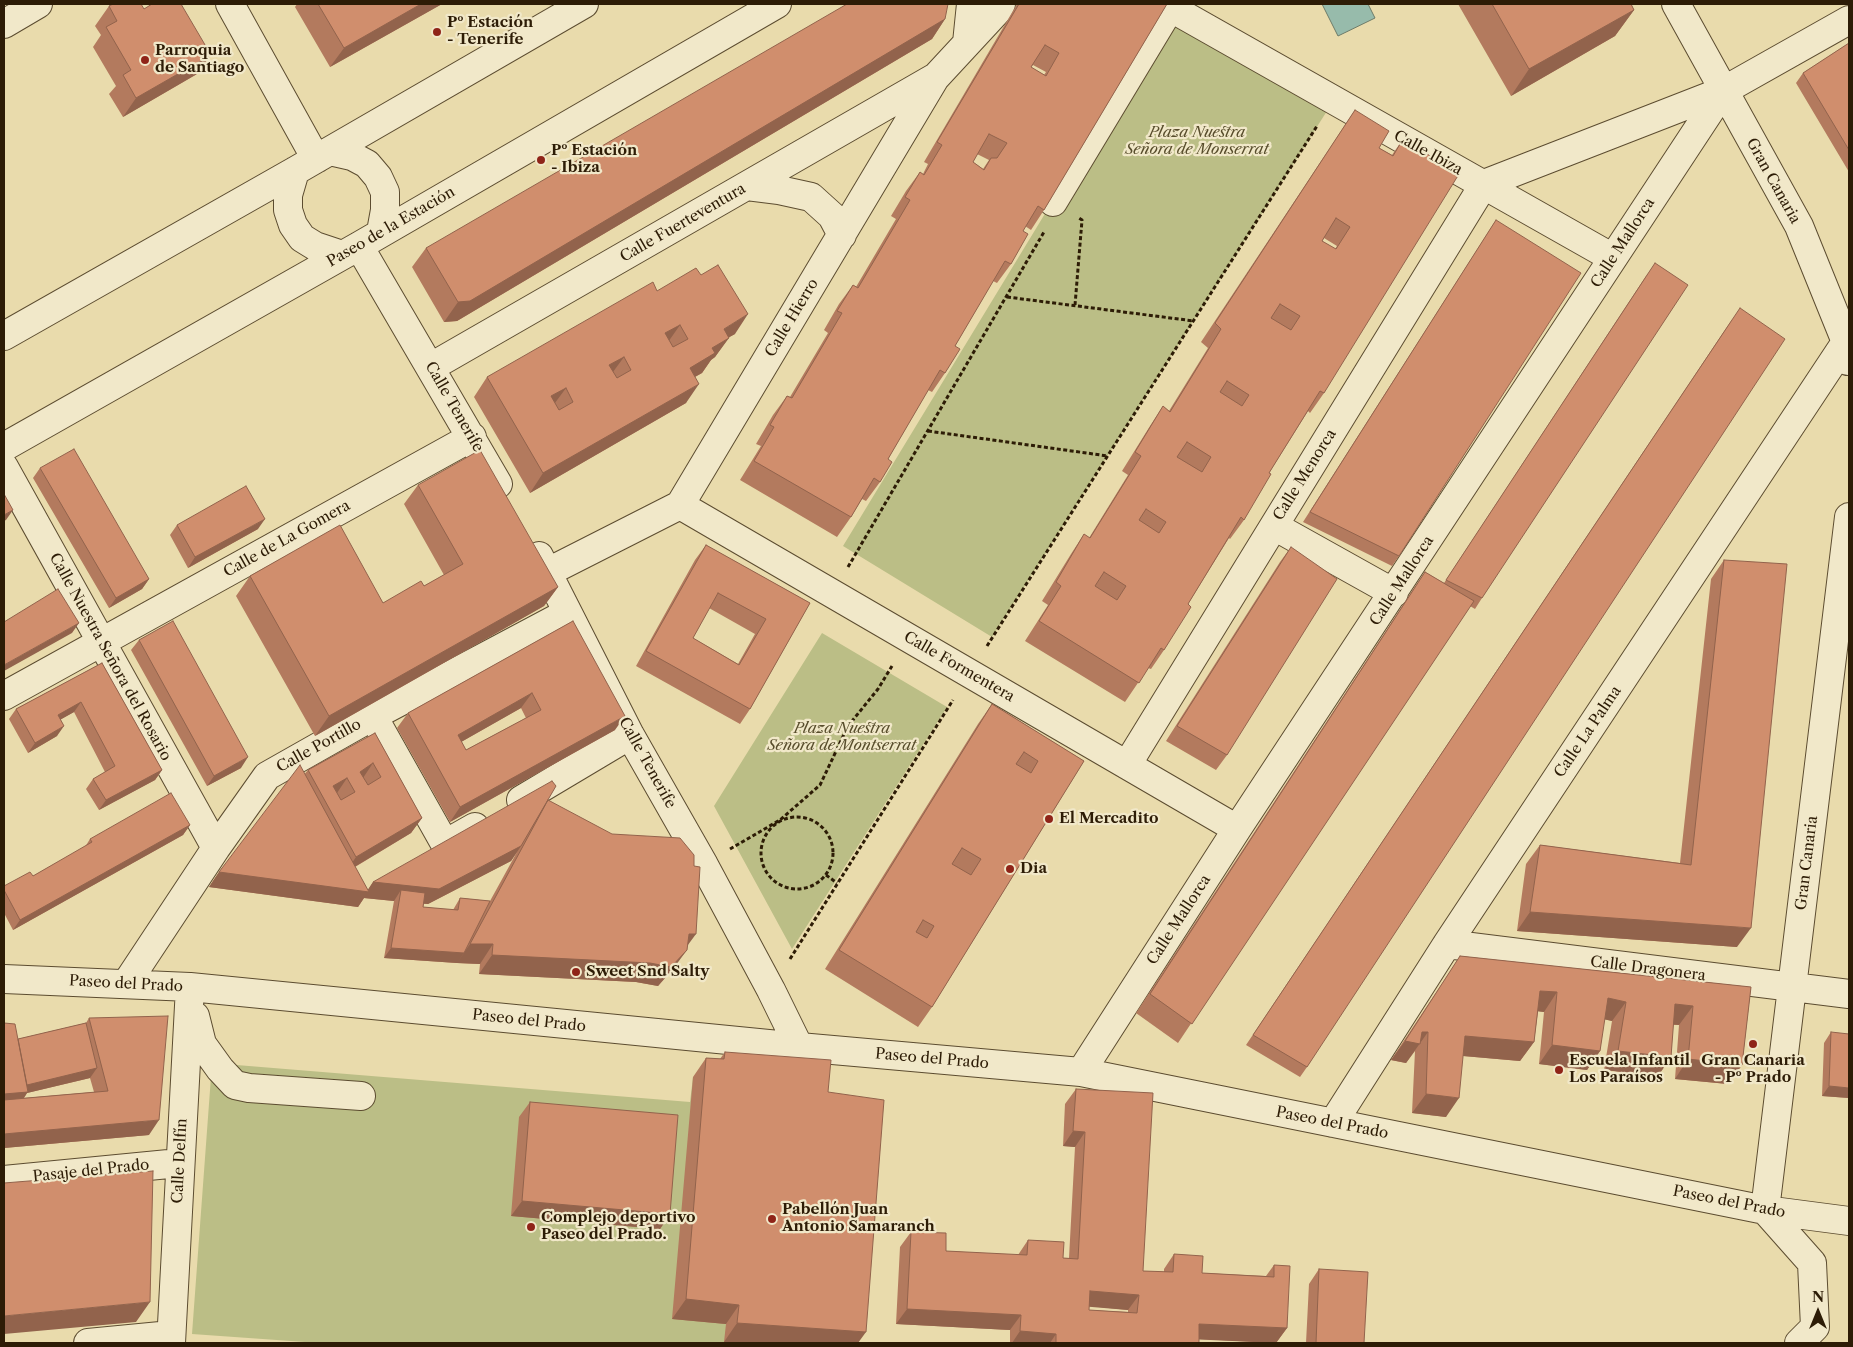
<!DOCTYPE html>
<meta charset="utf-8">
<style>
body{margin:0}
#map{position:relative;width:1853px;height:1347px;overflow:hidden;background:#e9dbac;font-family:"Libre Caslon Text",serif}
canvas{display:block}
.frame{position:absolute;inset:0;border:5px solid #2d1c06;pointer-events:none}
.north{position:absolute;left:1793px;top:1287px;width:50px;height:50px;-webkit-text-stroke:4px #f1e8c9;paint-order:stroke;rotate:0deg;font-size:14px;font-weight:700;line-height:20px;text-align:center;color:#2d1c06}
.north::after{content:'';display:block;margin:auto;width:18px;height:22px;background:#2d1c06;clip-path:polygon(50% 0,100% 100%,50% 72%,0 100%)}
</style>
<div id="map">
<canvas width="1853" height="1347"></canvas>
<div class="frame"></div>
<div class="north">N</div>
</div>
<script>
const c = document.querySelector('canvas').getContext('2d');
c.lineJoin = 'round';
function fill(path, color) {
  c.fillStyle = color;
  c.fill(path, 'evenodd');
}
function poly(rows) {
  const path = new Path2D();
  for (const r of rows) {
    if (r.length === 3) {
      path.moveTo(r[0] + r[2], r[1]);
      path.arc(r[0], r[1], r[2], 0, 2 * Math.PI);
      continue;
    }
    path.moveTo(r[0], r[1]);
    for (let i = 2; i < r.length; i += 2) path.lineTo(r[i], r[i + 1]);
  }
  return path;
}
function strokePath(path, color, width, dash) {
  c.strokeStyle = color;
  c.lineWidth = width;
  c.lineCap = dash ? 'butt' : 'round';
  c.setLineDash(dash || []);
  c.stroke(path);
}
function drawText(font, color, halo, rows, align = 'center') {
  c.font = font + ' "Libre Caslon Text",serif';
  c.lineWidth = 4.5;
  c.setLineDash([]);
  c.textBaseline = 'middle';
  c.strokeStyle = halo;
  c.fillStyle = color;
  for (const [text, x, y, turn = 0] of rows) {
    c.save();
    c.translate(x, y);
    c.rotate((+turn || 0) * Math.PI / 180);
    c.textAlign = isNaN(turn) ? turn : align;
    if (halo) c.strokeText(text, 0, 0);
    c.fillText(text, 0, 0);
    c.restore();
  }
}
fill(poly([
 [1170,8,1334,100,992,637,843,546],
 [822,633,947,707,792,949,714,806],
 [212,1063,690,1102,693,1077,710,1079,853,1343,319,1343,192,1334]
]), '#bbbe86');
const water = poly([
 [1322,4,1368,4,1375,18,1338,36,1322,4]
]);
fill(water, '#97bbab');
strokePath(water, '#6d7b69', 1);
const minor = poly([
 [230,4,316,159],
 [1164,4,1613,258],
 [1676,4,1799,226,1846,342,1848,361],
 [4,24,38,4],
 [967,43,971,4],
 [330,151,352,156,367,164,378,177,385,192,385,210,381,232],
 [295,171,288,195,288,210,293,225,302,238,315,246,342,255],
 [747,186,779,190,811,197,832,216,842,235],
 [1053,202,1170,8],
 [359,246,498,484],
 [4,336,295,171,584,4],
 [431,367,934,78],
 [4,447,359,246,777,4],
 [4,467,216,848],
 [680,505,1237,829],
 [1274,526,1394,593],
 [539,556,630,735,704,865,771,990,799,1047],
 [548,572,680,505,935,78,998,10,1001,4],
 [4,696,472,437],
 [373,716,445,844,475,827],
 [1127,765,1484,184,1723,91,1849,20],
 [521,800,630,735],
 [1447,944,1849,994],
 [4,979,190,987,799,1047,1081,1072,1765,1210,1849,1221],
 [126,984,216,848,267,776,373,716,567,613],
 [195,1016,202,1044,220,1069,235,1085,249,1088,361,1096],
 [1081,1072,1237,829,1723,91],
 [1333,1123,1447,944,1846,342],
 [4,1180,179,1163],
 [1765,1210,1849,517],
 [1765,1210,1812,1263,1815,1327,1799,1343],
 [88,1343,171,1335],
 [171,1343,190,987]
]);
strokePath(minor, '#5c4c30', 30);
strokePath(poly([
 [1007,297,1194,321],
 [1075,305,1082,220,1079,218],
 [928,431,1108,456],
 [848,567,1044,232],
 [987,646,1317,126],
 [797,853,36],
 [730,849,780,820,820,785,848,726,878,689,892,666],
 [826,875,837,883],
 [790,959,953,700]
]), '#2d1c06', 3, [4, 2.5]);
strokePath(minor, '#f1e8c9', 28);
fill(poly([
 [297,4,442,4,330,67,295,7],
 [1017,4,1167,4,1044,210,1031,230,1025,226,1023,231,1011,264,997,283,993,281,955,346,945,373,932,392,928,390,888,459,880,482,866,501,862,499,851,517,837,537,740,480,761,446,756,444,773,415,787,396,790,397,828,333,824,330,839,304,853,285,856,287,896,219,891,216,906,191,920,172,923,174,928,164,924,162],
 [1033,65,1046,72,1044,75,1031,67],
 [977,154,989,160,983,169,973,162],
 [1458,4,1631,4,1634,10,1615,36,1511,96],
 [109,6,144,9,211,55,197,74,123,117,109,94,116,86,93,47,101,35,95,26],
 [945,19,932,39,457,321,444,322,412,267,426,248],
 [1849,43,1849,172,1796,83,1803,73],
 [1355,110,1379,148,1392,155,1403,139,1324,393,1310,413,1308,411,1269,473,1244,520,1230,539,1229,538,1188,604,1164,650,1151,669,1148,668,1125,702,1025,641,1048,605,1042,601,1071,554,1084,534,1089,538,1128,475,1122,471,1150,426,1163,406,1169,411,1208,348,1201,342],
 [1324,238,1337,246,1335,249,1322,241],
 [1496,220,1399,556,1392,566,1303,522],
 [1648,273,1482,598,1475,609,1470,606,1178,1043,1136,1013,1412,591,1425,572,1444,583],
 [657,291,735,334,729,337,715,357,711,360,702,373,695,377,686,403,530,493,474,397,487,377],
 [1733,318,1307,1067,1300,1077,1246,1045],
 [40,468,149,579,142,589,109,608,33,478],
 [418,485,558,587,544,606,315,736,236,596,250,576,383,603,424,586,444,575,404,504],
 [177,525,258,529,188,568,170,535],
 [706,545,810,603,750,709,740,724,636,666,695,560],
 [709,608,755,634,738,664,693,638],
 [1291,547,1227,755,1216,770,1166,741,1280,562],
 [1724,560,1737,947,1517,931,1526,864,1540,845,1680,863,1711,579],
 [573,621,615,730,450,822,397,728,408,713],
 [521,708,526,718,466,750,461,742],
 [139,640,241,768,207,786,131,650],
 [102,663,162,770,155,780,99,810,86,789,93,779,105,772,74,712,61,719,57,736,28,753,9,719,16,709],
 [992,704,1084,761,932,1007,918,1027,825,969,978,724],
 [375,733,422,818,411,833,355,867,368,890,373,882,545,804,687,945,673,969,658,986,636,982,479,974,480,964,457,963,384,958,394,901,364,898,358,907,209,887,219,872,308,770],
 [517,852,490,901,460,898,453,910,423,907,424,904,428,904,511,861],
 [190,825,183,835,13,930,4,913,4,886,33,876,85,847,90,839],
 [1460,956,1751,987,1742,1065,1728,1084,1675,1079,1679,1025,1673,1025,1671,1057,1658,1076,1604,1070,1612,1021,1604,1019,1600,1051,1587,1070,1539,1064,1544,1012,1538,1011,1534,1042,1520,1061,1463,1056,1446,1117,1412,1113,1415,1051,1406,1063,1391,1060,1447,976],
 [89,1018,149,1135,4,1148,18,1039,86,1023],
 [90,1078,94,1092,24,1098,27,1093],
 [1831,1032,1849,1098,1822,1096,1824,1043],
 [725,1052,828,1092,866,1332,724,1342,726,1324,672,1319,693,1077,706,1058,720,1059],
 [1076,1089,1143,1271,1164,1272,1164,1269,1174,1254,1202,1273,1266,1276,1274,1265,1287,1328,1276,1343,1199,1339,1199,1343,1010,1343,1010,1330,896,1324,900,1247,911,1232,946,1251,1018,1255,1028,1240,1063,1258,1069,1258,1075,1147,1063,1146,1065,1104],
 [1089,1306,1128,1310,1128,1312,1089,1310],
 [530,1102,670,1214,660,1229,511,1216,519,1117],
 [1319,1269,1364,1343,1306,1343,1309,1284]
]), '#b37a5e');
fill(poly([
 [421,4,442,4,330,67,344,48],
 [1634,10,1615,36,1511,96,1529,69],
 [945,19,932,39,457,321,444,322,458,302],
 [211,55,197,74,123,117,136,98],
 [748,314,735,334,710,348,724,329],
 [680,325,666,345,665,333],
 [729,338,715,357,711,360,702,373,676,387,690,368,712,348],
 [624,357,610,376,609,365],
 [699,384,686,403,530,493,543,473],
 [566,388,552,407,551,396],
 [13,510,6,520,4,521,4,515],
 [265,519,258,529,188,568,195,557],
 [149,579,142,589,109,608,116,598],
 [558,587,544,606,315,736,329,716],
 [79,623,72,633,4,671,4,665],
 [532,693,521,708,447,750,458,735],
 [81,702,74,712,51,725,58,715],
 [625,716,615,730,450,822,460,807],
 [64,726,57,736,28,753,35,743],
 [248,757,241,768,207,786,214,776],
 [373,763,363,778,360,772],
 [162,770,155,780,99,810,106,800],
 [347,778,337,793,333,786],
 [422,818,411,833,346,872,356,857],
 [190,825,183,835,13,930,20,920],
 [521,846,511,861,428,904,399,901,401,890,394,901,364,898,358,907,209,887,219,872,367,891,373,882],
 [1530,912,1751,928,1737,947,1517,931],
 [689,934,696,934,682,953],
 [470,944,493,944,480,964,457,963],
 [391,948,464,953,457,963,384,958],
 [687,950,673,969,658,986,636,982,479,974,492,955],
 [1540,991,1557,992,1544,1012,1526,1010],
 [1608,998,1626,1002,1612,1021,1594,1017],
 [1675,1004,1693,1006,1679,1025,1662,1023],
 [1422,1032,1428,1032,1406,1063,1391,1060,1405,1041],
 [1465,1036,1534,1042,1520,1061,1452,1055],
 [1552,1045,1600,1051,1587,1070,1539,1064],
 [1618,1051,1671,1057,1658,1076,1604,1070],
 [1688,1059,1742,1065,1728,1084,1675,1079],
 [97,1068,90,1078,27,1093,18,1107,4,1108,4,1094,23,1086],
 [1829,1086,1849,1088,1849,1098,1822,1096],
 [1426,1094,1459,1098,1446,1117,1412,1113],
 [159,1120,149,1135,4,1148,4,1134],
 [1073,1131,1085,1132,1075,1147,1063,1146],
 [522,1201,670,1214,660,1229,511,1216],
 [1090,1291,1139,1295,1128,1310,1080,1306],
 [686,1299,739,1305,726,1324,672,1319],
 [150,1302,136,1322,4,1334,4,1316],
 [907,1309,1021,1315,1010,1330,896,1324],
 [737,1323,866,1332,858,1343,739,1343,724,1342],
 [1199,1324,1287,1328,1276,1343,1189,1339],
 [1020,1331,1056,1334,1050,1343,1012,1343]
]), '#92634c');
const building = poly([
 [113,4,141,4,144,9,152,4,181,4,211,55,136,98,123,75,131,70,106,27,117,21,109,6,113,4],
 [318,4,421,4,344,48,318,4],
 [847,4,948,4,945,19,470,301,458,302,426,248,847,4],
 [1019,4,1167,4,1044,210,1038,206,1023,231,1028,234,1011,264,1005,261,955,346,960,349,945,373,940,370,888,459,892,462,880,482,874,478,851,517,754,461,774,427,770,425,787,396,792,398,842,313,837,311,853,285,858,288,910,200,905,197,920,172,924,175,942,145,937,142,1019,4],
 [1045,45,1059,53,1046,76,1031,67,1045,45],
 [989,134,1007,143,997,158,991,158,984,170,973,162,989,134],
 [1492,4,1631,4,1634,10,1529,69,1492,4],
 [1849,43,1849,150,1803,73,1849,43],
 [1355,110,1389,131,1379,148,1393,156,1403,139,1459,174,1324,393,1320,391,1269,473,1271,474,1244,520,1241,517,1188,604,1191,607,1164,650,1161,648,1139,683,1039,621,1061,586,1056,582,1084,534,1090,538,1141,456,1135,452,1163,406,1170,412,1221,329,1215,323,1355,110],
 [1336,218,1350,227,1336,249,1322,241,1336,218],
 [1280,304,1300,316,1291,330,1271,318,1280,304],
 [1227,381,1249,395,1242,406,1220,392,1227,381],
 [1187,442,1211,457,1202,472,1177,457,1187,442],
 [1146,509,1166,522,1159,533,1139,520,1146,509],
 [1104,572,1126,586,1117,600,1095,586,1104,572],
 [1496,220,1581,273,1399,556,1310,512,1496,220],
 [1655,263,1688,285,1482,598,1446,580,1655,263],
 [718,265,748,314,724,329,729,338,712,348,715,353,690,368,699,384,543,473,487,377,653,282,657,291,696,268,701,275,718,265],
 [680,325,688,339,673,347,665,333,680,325],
 [624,357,631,370,617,378,609,365,624,357],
 [566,388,573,402,559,410,551,396,566,388],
 [1740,308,1785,339,1307,1067,1253,1035,1740,308],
 [74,449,149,579,116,598,40,468,74,449],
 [480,450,558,587,329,716,250,576,340,525,383,603,421,581,424,586,463,564,418,485,480,450],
 [246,486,265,519,195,557,177,525,246,486],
 [4,494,13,510,4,515,4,494],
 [706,545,810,603,750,709,646,651,706,545],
 [718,593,766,619,739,665,693,638,718,593],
 [1291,547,1337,579,1227,755,1177,726,1291,547],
 [1724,560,1787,564,1751,928,1530,912,1540,845,1691,865,1724,560],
 [1425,572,1474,601,1192,1024,1150,994,1425,572],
 [58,589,79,623,4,665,4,622,58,589],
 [173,621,248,757,214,776,139,640,173,621],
 [573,621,625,716,460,807,408,713,573,621],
 [532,693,541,710,466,750,458,735,532,693],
 [102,663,162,770,106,800,93,779,115,766,81,702,58,715,64,726,35,743,16,709,102,663],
 [992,704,1084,761,932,1007,839,950,992,704],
 [1024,752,1038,761,1031,773,1016,764,1024,752],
 [962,848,981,859,971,875,952,864,962,848],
 [923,920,934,926,927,938,916,932,923,920],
 [375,733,422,818,356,857,308,770,375,733],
 [373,763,381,777,368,785,360,772,373,763],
 [347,778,355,792,341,800,333,786,347,778],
 [300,765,369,892,219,872,300,765],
 [552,781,556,786,521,846,439,889,373,882,552,781],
 [171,793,190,825,20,920,4,890,4,886,30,872,33,876,92,842,90,839,171,793],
 [548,800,612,834,680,838,694,855,694,866,700,867,696,934,689,934,687,950,671,967,650,963,492,955,493,944,470,944,548,800],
 [401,890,425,893,423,907,458,910,460,898,490,901,464,953,391,948,401,890],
 [1460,956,1751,987,1742,1065,1688,1059,1693,1006,1675,1004,1671,1057,1618,1051,1626,1002,1608,998,1600,1051,1552,1045,1557,992,1540,991,1534,1042,1465,1036,1459,1098,1426,1094,1428,1032,1422,1032,1420,1044,1405,1041,1460,956],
 [168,1016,159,1120,4,1134,4,1100,108,1091,89,1018,168,1016],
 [4,1023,15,1024,28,1092,4,1094,4,1023],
 [86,1023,97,1068,27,1085,18,1039,86,1023],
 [1831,1032,1849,1034,1849,1088,1829,1086,1831,1032],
 [725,1052,831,1060,828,1092,884,1100,866,1332,737,1323,739,1305,686,1299,706,1058,724,1059,725,1052],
 [1076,1089,1153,1093,1143,1271,1173,1272,1174,1254,1203,1256,1202,1273,1274,1277,1274,1265,1290,1266,1287,1328,1199,1324,1199,1343,1056,1343,1056,1334,1020,1331,1021,1315,907,1309,911,1232,946,1233,946,1251,1027,1255,1028,1240,1064,1242,1063,1258,1078,1259,1085,1132,1073,1131,1076,1089],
 [1090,1291,1139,1295,1137,1313,1089,1310,1090,1291],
 [530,1102,678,1115,670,1214,522,1201,530,1102],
 [153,1171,150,1302,4,1316,4,1183,153,1171],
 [1319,1269,1368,1272,1364,1343,1316,1343,1319,1269]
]);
fill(building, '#d08e6d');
strokePath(building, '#92634c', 1);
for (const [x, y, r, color] of [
 [437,32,5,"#8f2418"],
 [145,60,5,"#8f2418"],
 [541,160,5,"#8f2418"],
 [1049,819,5,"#8f2418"],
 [1010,869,5,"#8f2418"],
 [576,972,5,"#8f2418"],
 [1753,1044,5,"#8f2418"],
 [1559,1070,5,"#8f2418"],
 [772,1219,5,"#8f2418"],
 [531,1227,5,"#8f2418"]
]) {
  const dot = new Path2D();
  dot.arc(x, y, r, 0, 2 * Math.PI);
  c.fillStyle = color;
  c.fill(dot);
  strokePath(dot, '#f1e8c9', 2);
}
drawText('bold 15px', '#2d1c06', '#f1e8c9', [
 ["Pº Estación",447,23],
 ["- Tenerife",447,40],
 ["Parroquia",155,51],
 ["de Santiago",155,68],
 ["Pº Estación",551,151],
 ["- Ibiza",551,168],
 ["El Mercadito",1059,819],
 ["Dia",1020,869],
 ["Sweet Snd Salty",586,972],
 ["Escuela Infantil",1569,1061],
 ["Los Paraísos",1569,1078],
 ["Gran Canaria",1753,1061,"center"],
 ["- Pº Prado",1753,1078,"center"],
 ["Pabellón Juan",782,1210],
 ["Antonio Samaranch",782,1227],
 ["Complejo deportivo",541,1218],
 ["Paseo del Prado.",541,1235]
], 'left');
drawText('italic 15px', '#584d2c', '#f1e8c9', [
 ["Plaza Nuestra",1197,133],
 ["Señora de Monserrat",1197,150],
 ["Plaza Nuestra",842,729],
 ["Señora de Montserrat",842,746]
]);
drawText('15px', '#2d1c06', '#f1e8c9', [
 ["Calle Ibiza",1428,153,29],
 ["Gran Canaria",1773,181,61],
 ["Calle Fuerteventura",683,223,-30],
 ["Paseo de la Estación",391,227,-30],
 ["Calle Mallorca",1623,243,-57],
 ["Calle Hierro",792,318,-59],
 ["Calle Tenerife",454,407,60],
 ["Calle Menorca",1305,475,-58],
 ["Calle de La Gomera",287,539,-29],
 ["Calle Mallorca",1402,581,-57],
 ["Calle Nuestra Señora del Rosario",110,657,61],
 ["Calle Formentera",959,667,30],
 ["Calle La Palma",1588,732,-56],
 ["Calle Portillo",319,746,-29],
 ["Calle Tenerife",647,763,61],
 ["Gran Canaria",1807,863,-83],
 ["Calle Mallorca",1179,920,-57],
 ["Calle Dragonera",1648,969,7],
 ["Paseo del Prado",126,984,3],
 ["Paseo del Prado",529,1021,6],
 ["Paseo del Prado",932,1059,5],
 ["Paseo del Prado",1332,1123,11],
 ["Calle Delfín",180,1161,-87],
 ["Pasaje del Prado",91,1171,-6],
 ["Paseo del Prado",1729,1202,11]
]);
</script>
